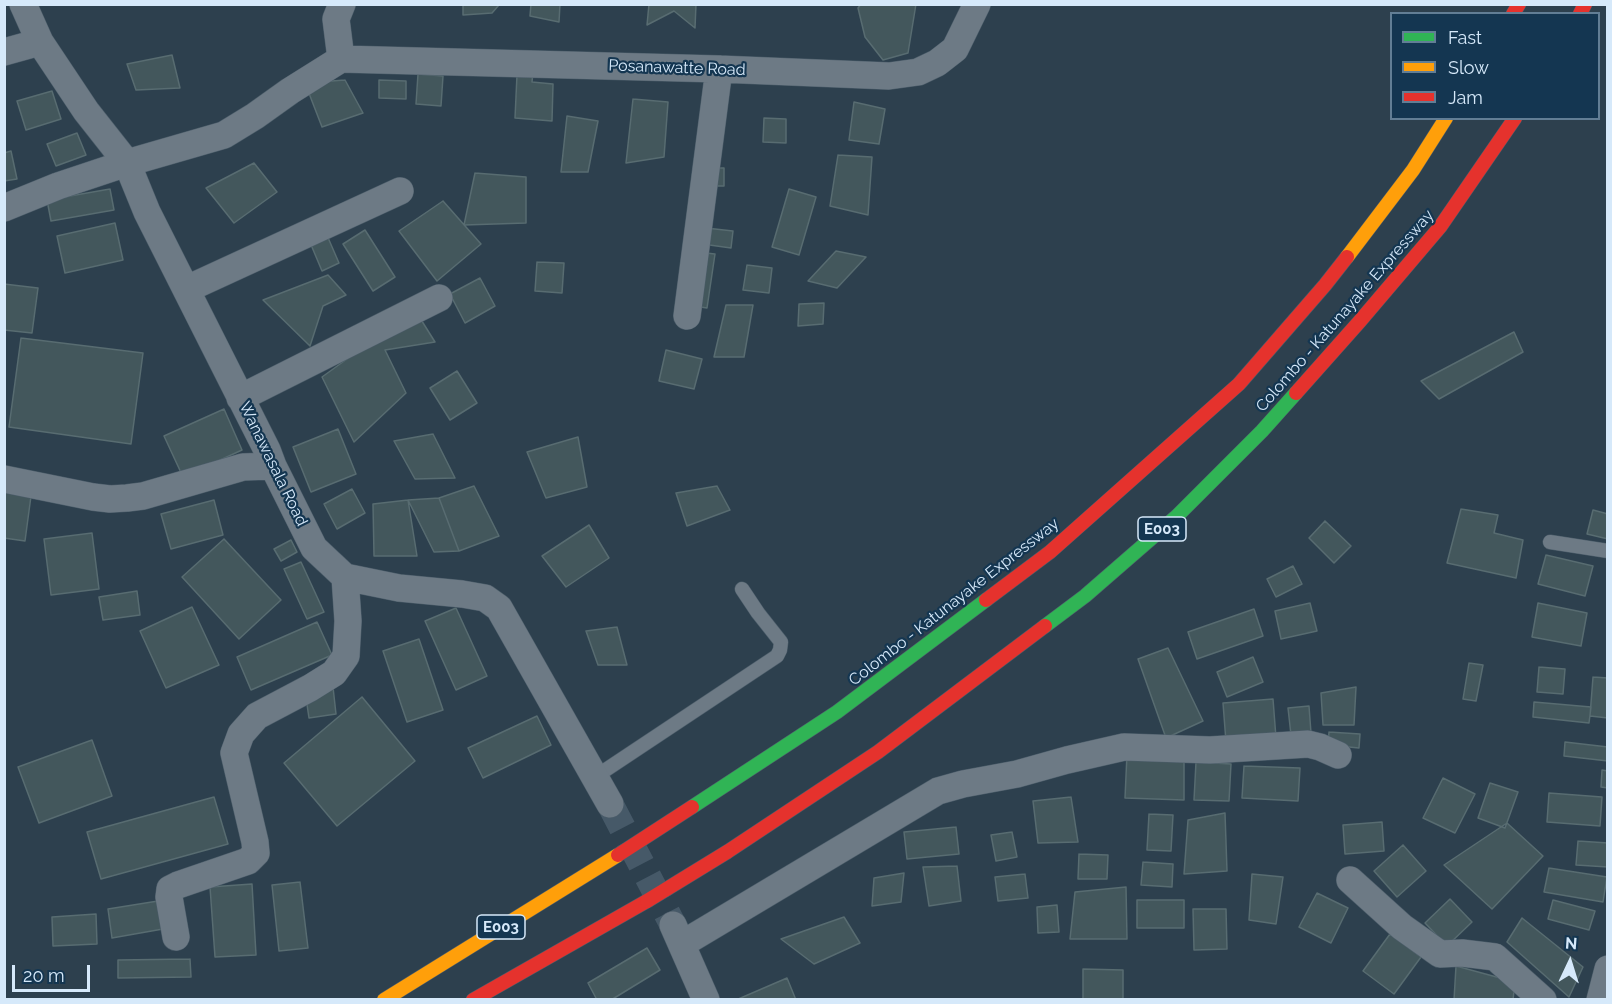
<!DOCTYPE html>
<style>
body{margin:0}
#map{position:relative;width:1612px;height:1004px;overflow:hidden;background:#2d404e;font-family:Raleway,sans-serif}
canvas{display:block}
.frame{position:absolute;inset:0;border:6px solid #d6e9fa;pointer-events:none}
.legend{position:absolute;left:1390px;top:12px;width:210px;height:108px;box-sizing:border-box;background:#143651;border:2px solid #627e95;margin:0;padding:8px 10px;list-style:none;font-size:18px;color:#d6e9fa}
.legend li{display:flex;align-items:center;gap:12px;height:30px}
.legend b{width:30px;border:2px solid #627e95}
.north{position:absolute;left:1540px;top:932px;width:60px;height:60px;-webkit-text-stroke:4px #143651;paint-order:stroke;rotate:4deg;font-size:16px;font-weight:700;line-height:24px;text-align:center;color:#d6e9fa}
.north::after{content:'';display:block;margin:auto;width:21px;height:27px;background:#d6e9fa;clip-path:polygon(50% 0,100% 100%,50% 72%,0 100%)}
.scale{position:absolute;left:12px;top:965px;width:78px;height:27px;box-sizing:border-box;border:3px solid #d6e9fa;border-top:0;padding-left:8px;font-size:18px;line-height:21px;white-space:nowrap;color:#d6e9fa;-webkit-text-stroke:4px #143651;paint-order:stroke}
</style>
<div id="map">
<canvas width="1612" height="1004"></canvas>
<div class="frame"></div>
<ul class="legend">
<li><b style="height:8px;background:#30b455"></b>Fast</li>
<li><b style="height:8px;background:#ff9f0a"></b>Slow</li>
<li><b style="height:8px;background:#e5322d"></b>Jam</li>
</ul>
<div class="north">N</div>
<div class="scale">20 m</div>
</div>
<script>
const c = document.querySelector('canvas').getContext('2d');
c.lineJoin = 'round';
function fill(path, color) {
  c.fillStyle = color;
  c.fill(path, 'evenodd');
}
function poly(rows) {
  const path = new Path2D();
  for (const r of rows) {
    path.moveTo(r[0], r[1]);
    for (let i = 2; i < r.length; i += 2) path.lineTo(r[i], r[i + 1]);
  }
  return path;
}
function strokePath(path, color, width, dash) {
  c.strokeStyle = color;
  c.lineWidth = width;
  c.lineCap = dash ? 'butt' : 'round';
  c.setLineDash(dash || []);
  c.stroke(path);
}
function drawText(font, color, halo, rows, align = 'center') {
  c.font = font + ' Raleway,sans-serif';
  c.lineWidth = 4.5;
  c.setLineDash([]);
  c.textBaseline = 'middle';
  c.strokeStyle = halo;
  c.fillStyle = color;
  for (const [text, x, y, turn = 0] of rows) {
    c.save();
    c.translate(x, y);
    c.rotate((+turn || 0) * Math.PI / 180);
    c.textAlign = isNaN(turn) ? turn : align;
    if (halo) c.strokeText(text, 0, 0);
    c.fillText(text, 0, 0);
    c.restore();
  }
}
const building = poly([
 [463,4,498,4,499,5,492,13,463,15,463,4],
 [531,4,560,4,559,22,530,16,531,4],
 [649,4,696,4,695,28,674,11,647,25,649,4],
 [861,4,916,4,908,53,883,60,865,37,858,8,861,4],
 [172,55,180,88,136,90,127,64,172,55],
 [533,72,532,82,553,84,552,121,515,118,517,75,533,72],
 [418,74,443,76,441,106,416,104,418,74],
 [345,80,363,113,322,127,305,83,345,80],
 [379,80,406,81,406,99,379,98,379,80],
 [52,91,61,119,26,130,17,101,52,91],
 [633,99,668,102,664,157,626,163,633,99],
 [854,102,885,109,879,144,849,140,854,102],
 [567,116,598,121,588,172,561,172,567,116],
 [764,118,786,119,786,143,763,142,764,118],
 [77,133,86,155,56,166,47,144,77,133],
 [11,151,17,179,4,181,4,153,11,151],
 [838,155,872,157,868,215,830,206,838,155],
 [254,163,277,192,234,223,206,188,254,163],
 [700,168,724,168,724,186,698,186,700,168],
 [475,173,526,177,526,223,464,225,475,173],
 [110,189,114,210,51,221,47,200,110,189],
 [789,189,816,197,799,255,772,247,789,189],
 [443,201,481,244,437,281,399,231,443,201],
 [115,223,123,260,65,273,57,236,115,223],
 [697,227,733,231,731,248,695,243,697,227],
 [365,230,395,277,373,291,343,244,365,230],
 [326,233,339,263,322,271,309,240,326,233],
 [688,251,715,254,707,308,681,304,688,251],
 [836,251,866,257,837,288,808,281,836,251],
 [537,262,564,263,562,293,535,291,537,262],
 [747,265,772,268,769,293,743,290,747,265],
 [328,275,346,295,323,306,310,346,263,300,328,275],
 [480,278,495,306,465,323,450,294,480,278],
 [4,284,38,288,32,333,4,330,4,284],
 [824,303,823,324,798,326,799,304,824,303],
 [726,305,753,305,744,357,714,357,726,305],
 [415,310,435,342,385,350,406,393,354,442,322,377,415,310],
 [1514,332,1523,352,1439,399,1421,381,1514,332],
 [21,338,143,353,131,444,9,427,21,338],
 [666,350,702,359,694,389,659,381,666,350],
 [457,371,477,403,450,420,430,388,457,371],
 [224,409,242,450,183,477,164,436,224,409],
 [338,429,356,474,311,492,293,447,338,429],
 [433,434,455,478,415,479,394,441,433,434],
 [578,437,587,487,546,498,527,452,578,437],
 [4,478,33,481,25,541,4,538,4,478],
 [474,486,499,536,459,551,439,498,474,486],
 [717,486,730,510,687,526,676,493,717,486],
 [352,489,365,513,337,529,324,504,352,489],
 [439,498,459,551,434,552,408,500,439,498],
 [214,500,223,535,171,549,161,514,214,500],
 [408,500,417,556,374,556,373,504,408,500],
 [1461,509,1498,515,1494,533,1523,540,1516,578,1447,563,1461,509],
 [1593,510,1608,514,1608,539,1587,534,1593,510],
 [1325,521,1351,546,1334,563,1309,538,1325,521],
 [589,525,609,558,566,587,542,556,589,525],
 [92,533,99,589,51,595,44,539,92,533],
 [224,539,281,600,239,639,182,577,224,539],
 [291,540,297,552,281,561,274,549,291,540],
 [1546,555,1593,566,1585,596,1538,584,1546,555],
 [301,562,324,612,307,619,284,569,301,562],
 [1293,566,1302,584,1276,597,1267,579,1293,566],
 [137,591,140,615,103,620,99,597,137,591],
 [1310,603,1317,631,1281,639,1275,611,1310,603],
 [1538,603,1587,613,1581,646,1532,637,1538,603],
 [192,607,219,665,166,688,140,631,192,607],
 [456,608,487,676,456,690,425,621,456,608],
 [1254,609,1263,636,1197,659,1188,632,1254,609],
 [317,622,332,655,251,690,237,657,317,622],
 [617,627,627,665,598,665,586,631,617,627],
 [419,639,443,710,407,722,383,651,419,639],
 [1168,648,1203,721,1166,738,1138,659,1168,648],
 [1253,657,1263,682,1227,697,1217,672,1253,657],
 [1469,663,1483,665,1476,701,1463,699,1469,663],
 [1539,667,1565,669,1563,694,1537,692,1539,667],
 [1593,677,1608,678,1608,718,1590,716,1593,677],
 [333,687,336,714,309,718,305,691,333,687],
 [1356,687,1354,725,1323,725,1321,693,1356,687],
 [362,697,415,761,337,826,284,763,362,697],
 [1273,699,1276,738,1226,742,1223,703,1273,699],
 [1534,702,1591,707,1589,723,1533,717,1534,702],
 [1309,706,1311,733,1291,735,1288,708,1309,706],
 [537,716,551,745,483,778,468,748,537,716],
 [1329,732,1360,734,1359,748,1328,745,1329,732],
 [92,740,112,796,39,823,18,767,92,740],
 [1565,742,1608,747,1608,761,1564,756,1565,742],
 [1127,754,1184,758,1184,800,1125,798,1127,754],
 [1196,762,1231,764,1229,801,1194,800,1196,762],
 [1244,766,1300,768,1298,801,1242,798,1244,766],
 [1602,770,1608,771,1608,788,1601,787,1602,770],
 [1443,778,1475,794,1455,833,1423,818,1443,778],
 [1490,783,1518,792,1505,828,1478,818,1490,783],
 [1549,793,1602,797,1600,826,1547,822,1549,793],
 [214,797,228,844,101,879,87,832,214,797],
 [1071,797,1078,842,1038,843,1033,801,1071,797],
 [1225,813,1227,871,1184,874,1188,820,1225,813],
 [1149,814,1173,815,1171,851,1147,850,1149,814],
 [1382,822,1384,851,1345,854,1343,825,1382,822],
 [1507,823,1543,856,1492,909,1444,865,1507,823],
 [956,827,959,854,907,859,904,832,956,827],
 [1012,832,1017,857,996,861,991,835,1012,832],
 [1578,841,1608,843,1608,867,1576,865,1578,841],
 [1403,845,1426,871,1397,897,1374,871,1403,845],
 [1079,854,1108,855,1107,879,1078,879,1079,854],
 [1143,862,1173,864,1172,887,1141,885,1143,862],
 [957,866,961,901,929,906,923,867,957,866],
 [1549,868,1607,877,1603,902,1544,892,1549,868],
 [904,873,901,902,872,906,874,878,904,873],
 [1025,874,1028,898,998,901,995,877,1025,874],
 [1252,874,1283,877,1276,924,1249,920,1252,874],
 [300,882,308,948,279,951,272,885,300,882],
 [252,884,256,955,215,957,210,887,252,884],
 [1126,887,1127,939,1070,939,1075,892,1126,887],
 [1317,893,1348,908,1331,943,1299,927,1317,893],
 [1450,899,1472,922,1447,946,1425,923,1450,899],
 [1137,900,1184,900,1184,928,1137,928,1137,900],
 [1553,900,1595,911,1589,930,1548,919,1553,900],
 [158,901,163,929,112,938,108,909,158,901],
 [1057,905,1059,932,1038,933,1037,907,1057,905],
 [1193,909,1226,909,1227,949,1194,950,1193,909],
 [96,914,97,944,53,946,52,917,96,914],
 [844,917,860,943,814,964,781,939,844,917],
 [1522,918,1583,967,1569,997,1507,942,1522,918],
 [1390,934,1421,957,1394,994,1363,971,1390,934],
 [647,948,660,970,611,1000,597,1000,588,983,647,948],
 [190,959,191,977,118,978,118,960,190,959],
 [1456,966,1515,982,1513,1000,1454,1000,1456,966],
 [1083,969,1123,970,1123,1000,1083,1000,1083,969],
 [787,978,796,1000,736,1000,787,978]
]);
fill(building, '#43575c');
strokePath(building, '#586c71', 1.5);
strokePath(poly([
 [610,804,673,925]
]), '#465968', 27, [27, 14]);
const lane = poly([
 [1550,542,1608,551],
 [595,777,777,656,780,650,781,642,758,613,742,589]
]);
const street = poly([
 [23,4,40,42],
 [342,4,336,19,341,59,719,69,889,76,918,72,937,63,955,49,977,4],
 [4,52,40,42,86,111,127,163,147,212,267,450,273,466,314,548,345,577,399,588,462,594,485,598,499,608,610,804],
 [4,208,58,186,127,163,224,135,255,116,290,91,341,59],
 [187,289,400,191],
 [687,316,719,69],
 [240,398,439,298],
 [4,479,93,497,110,499,127,498,143,496,243,467,273,466],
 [1350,880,1402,927,1440,954,1462,953,1495,957,1543,1000],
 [673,925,706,1000],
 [176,937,169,897,170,889,178,885,248,861,256,853,255,842,234,753,241,734,257,716,310,688,334,673,346,656,348,621,345,577],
 [682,944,938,791,963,784,1017,774,1067,760,1124,747,1210,750,1308,744,1320,747,1338,755],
 [1600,1000,1608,969]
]);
const fast = poly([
 [1045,626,1085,596,1177,516,1262,431,1296,393],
 [692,807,837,712,986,600]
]);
const slow = poly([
 [1347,257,1413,170,1446,118],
 [384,1000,618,855]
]);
const jam = poly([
 [1513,14,1519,4],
 [1580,14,1585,4],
 [1296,393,1360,321,1440,227,1515,118],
 [986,600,1050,552,1239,384,1325,285,1347,257],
 [727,852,878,752,1045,626],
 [473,1000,647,901]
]);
strokePath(lane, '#4c5d6a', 15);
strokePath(street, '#4c5d6a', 28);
strokePath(fast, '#4c5d6a', 15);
strokePath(slow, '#4c5d6a', 15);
strokePath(jam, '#4c5d6a', 15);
strokePath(lane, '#6d7a85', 14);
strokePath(street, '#6d7a85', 27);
strokePath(fast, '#30b455', 14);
strokePath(slow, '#ff9f0a', 14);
strokePath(jam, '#e5322d', 14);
const jamBridge = poly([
 [618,855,692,807],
 [647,901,727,852]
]);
strokePath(jamBridge, '#4c5d6a', 15, []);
strokePath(jamBridge, '#e5322d', 14);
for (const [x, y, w] of [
 [1162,529,48],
 [501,927,48]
]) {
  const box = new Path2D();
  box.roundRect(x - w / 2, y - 12, w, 24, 4.5);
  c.fillStyle = '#143651';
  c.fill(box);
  strokePath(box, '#d6e9fa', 1.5);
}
drawText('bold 15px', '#d6e9fa', null, [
 ["E003",1162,529],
 ["E003",501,927]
]);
drawText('16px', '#d6e9fa', '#143651', [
 ["Posanawatte Road",677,68,2],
 ["Colombo - Katunayake Expressway",1345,311,-49],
 ["Wanawasala Road",273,464,64],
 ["Colombo - Katunayake Expressway",954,602,-38]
]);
</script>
